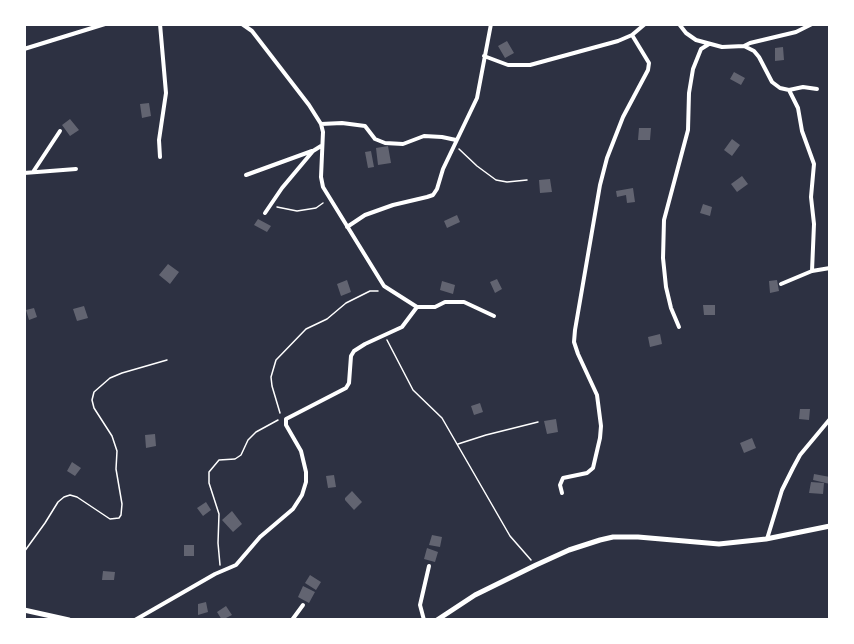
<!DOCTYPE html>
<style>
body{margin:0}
#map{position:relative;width:854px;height:644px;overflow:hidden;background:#2d3142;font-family:Spectral,serif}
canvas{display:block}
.frame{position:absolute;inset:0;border:26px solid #fff;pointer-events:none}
</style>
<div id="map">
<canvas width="854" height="644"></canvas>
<div class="frame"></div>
</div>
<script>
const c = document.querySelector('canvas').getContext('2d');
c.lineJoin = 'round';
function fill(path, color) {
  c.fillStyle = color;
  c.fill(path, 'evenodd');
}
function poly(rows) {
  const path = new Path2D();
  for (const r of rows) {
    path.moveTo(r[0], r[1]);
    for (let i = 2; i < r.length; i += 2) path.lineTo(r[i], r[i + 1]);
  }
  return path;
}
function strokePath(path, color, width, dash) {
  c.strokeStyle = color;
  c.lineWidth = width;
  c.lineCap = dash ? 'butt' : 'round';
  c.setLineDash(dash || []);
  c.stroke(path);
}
fill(poly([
 [507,41,514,53,505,58,498,46],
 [783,47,784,60,775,61,775,48],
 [734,72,745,78,741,85,730,79],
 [149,103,151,116,142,118,140,104],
 [70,119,79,130,70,136,62,125],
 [639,128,651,128,650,140,638,140],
 [732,139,740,145,732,156,724,150],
 [388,146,391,163,378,165,376,148],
 [371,151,374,167,368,168,365,152],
 [742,176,748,184,737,192,731,184],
 [550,179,552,192,540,193,539,180],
 [633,188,635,202,627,203,626,195,617,197,616,191],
 [703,204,712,207,710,216,700,213],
 [457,215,460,222,447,228,444,221],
 [258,219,271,226,267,232,254,225],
 [168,264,179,272,170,284,159,275],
 [497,279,502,289,495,293,490,282],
 [347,280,351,292,341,296,337,284],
 [777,280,779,291,770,293,769,281],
 [442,281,455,285,453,294,440,290],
 [703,305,715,305,715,315,704,315],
 [84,306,88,318,77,321,73,309],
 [34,308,37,317,29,320,26,310],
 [660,334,662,344,650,347,648,337],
 [480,403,483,412,474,415,471,406],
 [800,409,810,409,809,420,799,419],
 [556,419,558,432,547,434,544,421],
 [155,434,156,446,146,448,145,435],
 [752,438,756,448,744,453,740,443],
 [72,462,81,468,75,476,67,471],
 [814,474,830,477,830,484,813,480],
 [334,475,336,487,328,488,326,476],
 [811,482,824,483,823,494,809,493],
 [352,491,362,502,354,510,345,500,345,498],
 [206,502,211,510,203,516,197,508],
 [232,511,242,524,233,532,222,520],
 [432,535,442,537,440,547,429,545],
 [184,545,194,545,194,556,184,556],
 [427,548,438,552,435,562,424,559],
 [103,571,115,572,114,580,102,580],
 [310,575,321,582,316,590,305,583],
 [303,586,315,592,309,603,298,597],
 [206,602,208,612,198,615,198,604],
 [226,606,232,615,222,620,217,612]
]), '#626471');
strokePath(poly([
 [459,149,477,166,496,180,507,182,527,180],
 [277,207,297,211,316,208,323,203],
 [387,340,413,390,442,418,510,536,531,560],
 [280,413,272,386,271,377,276,360,306,329,327,319,346,303,370,291,378,291],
 [458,444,486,435,538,422],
 [24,552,45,523,58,502,64,497,70,495,77,497,110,519,119,518,121,515,122,504,116,469,117,451,112,436,94,408,92,400,94,392,110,378,122,373,167,360],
 [220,565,218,543,219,514,209,483,209,472,219,460,235,459,241,455,248,440,256,432,278,420]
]), '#fff', 1.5);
strokePath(poly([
 [160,24,166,93,159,140,160,157],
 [242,24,252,31,309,105,321,124,323,132,321,177,323,187,384,286,417,307,435,307,445,302,464,302,494,316],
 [679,24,686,33,696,40,722,47,744,46,750,43,796,32,812,24],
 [744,46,754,51,759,57,772,82,780,88,789,90,803,87,817,89],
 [24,49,105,24],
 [484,56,508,65,530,65,618,41,632,35,645,24],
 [789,90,798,108,802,131,814,164,811,197,814,224,812,271],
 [321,124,342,123,365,126,375,139,385,143,403,144,424,136,442,137,456,140],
 [33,172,60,131],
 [24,173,76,169],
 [246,175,312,151],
 [265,213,282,188,313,151,321,146],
 [347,227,365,215,393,205,427,197,433,195,437,189,443,169,477,98,491,24],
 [781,284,812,271,830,268],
 [679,327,671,308,666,287,663,258,664,220,688,130,689,93,693,69,701,49,709,44],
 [562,493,560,485,563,478,587,473,593,468,600,438,601,426,597,395,578,354,574,342,575,330,600,185,607,158,623,117,648,70,649,63,632,35],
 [767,539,782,490,793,468,800,455,830,419],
 [135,620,215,574,236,565,260,537,293,509,302,495,306,482,306,472,301,451,286,425,286,419,346,388,349,383,351,356,354,351,365,344,402,327,417,307],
 [292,620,303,605],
 [424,620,420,605,429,566]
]), '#fff', 4);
strokePath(poly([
 [24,610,69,620],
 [437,620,475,595,536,565,569,550,600,540,613,537,638,537,719,544,766,539,830,526]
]), '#fff', 5);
</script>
